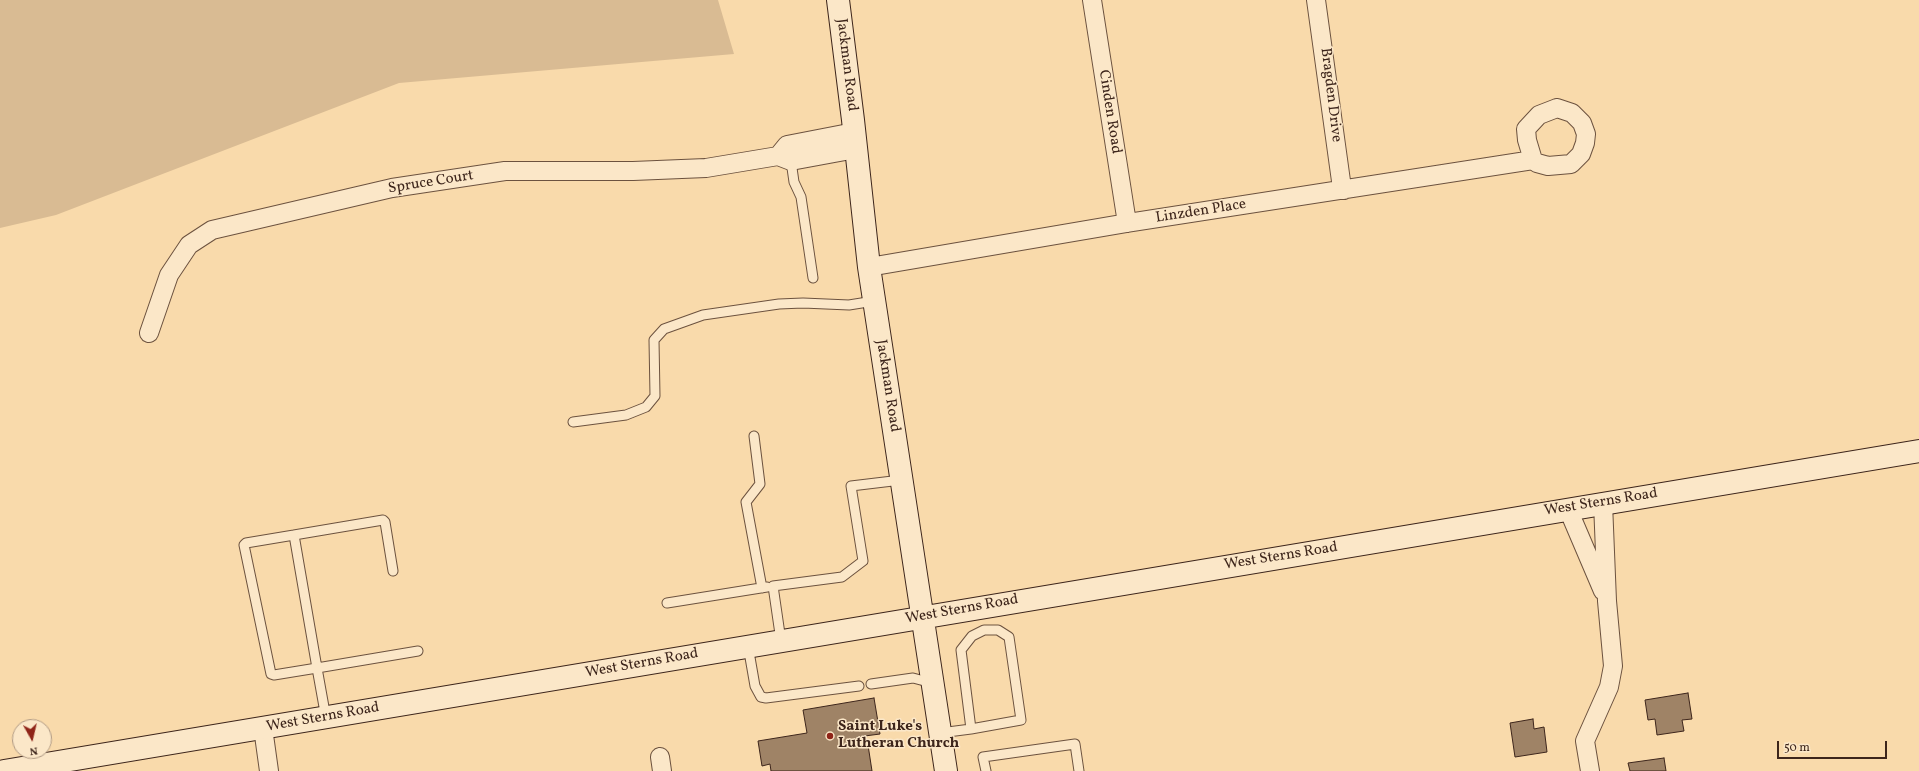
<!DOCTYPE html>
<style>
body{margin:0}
#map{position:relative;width:1919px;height:771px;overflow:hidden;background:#f9daab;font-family:Vollkorn,serif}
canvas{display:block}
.north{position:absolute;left:12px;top:719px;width:40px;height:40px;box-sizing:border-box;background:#fbe7c8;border:1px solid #af9983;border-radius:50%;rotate:172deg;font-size:11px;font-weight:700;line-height:16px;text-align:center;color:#3d251b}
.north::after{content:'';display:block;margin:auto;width:14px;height:18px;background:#8f2418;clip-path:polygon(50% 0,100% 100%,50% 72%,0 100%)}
.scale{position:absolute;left:1777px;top:741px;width:110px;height:18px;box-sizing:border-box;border:2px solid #3d251b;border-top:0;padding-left:5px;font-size:12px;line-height:14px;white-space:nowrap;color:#3d251b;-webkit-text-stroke:3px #fbe7c8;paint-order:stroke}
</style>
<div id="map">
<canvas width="1919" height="771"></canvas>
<div class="north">N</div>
<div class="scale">50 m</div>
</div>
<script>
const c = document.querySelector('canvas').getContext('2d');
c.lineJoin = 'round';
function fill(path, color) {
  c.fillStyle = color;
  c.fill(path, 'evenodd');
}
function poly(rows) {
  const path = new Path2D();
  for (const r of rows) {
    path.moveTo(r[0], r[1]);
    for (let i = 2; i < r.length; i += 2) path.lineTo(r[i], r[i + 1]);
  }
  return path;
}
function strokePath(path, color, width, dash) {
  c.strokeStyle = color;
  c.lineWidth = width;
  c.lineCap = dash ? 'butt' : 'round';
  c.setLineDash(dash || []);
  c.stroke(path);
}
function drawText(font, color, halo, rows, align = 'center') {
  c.font = font + ' Vollkorn,serif';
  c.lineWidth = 3;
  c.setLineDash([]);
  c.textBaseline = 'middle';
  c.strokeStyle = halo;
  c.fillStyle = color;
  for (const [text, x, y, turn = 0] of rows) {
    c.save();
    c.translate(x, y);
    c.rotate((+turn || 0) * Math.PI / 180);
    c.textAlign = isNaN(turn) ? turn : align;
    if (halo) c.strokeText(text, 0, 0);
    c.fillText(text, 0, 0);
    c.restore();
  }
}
fill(poly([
 [0,0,718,0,734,54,399,83,56,215,0,228]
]), '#d9bb93');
const building = poly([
 [1688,693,1692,719,1682,720,1684,731,1657,735,1655,719,1648,720,1645,700,1688,693],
 [874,698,880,734,857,737,858,746,868,745,872,771,771,771,770,764,762,766,758,741,807,733,803,710,874,698],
 [1533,719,1534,729,1544,727,1547,752,1515,757,1510,723,1533,719],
 [1664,758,1666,771,1630,771,1628,763,1664,758]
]);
fill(building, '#9f8366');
strokePath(building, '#3d251b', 1);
const lane = poly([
 [791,161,794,182,801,197,813,278],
 [573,422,626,415,646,407,655,396,654,340,664,329,703,315,779,304,803,303,849,305,874,301],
 [754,436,760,484,746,502,762,588],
 [294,535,246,543,244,545,271,674,274,675,317,668,294,535,383,520,385,522,393,571],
 [667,603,767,587],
 [781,641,773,586,842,577,863,561,851,486,901,480],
 [748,646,755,686,761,697,766,698,859,686],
 [871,684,913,678,932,683],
 [326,718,317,668,418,651],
 [940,733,971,729,1021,720,1009,637,998,630,984,630,972,636,961,650,971,729],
 [986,771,983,757,1075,744,1079,771]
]);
const street = poly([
 [1092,0,1127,223],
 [1316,0,1341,181,1344,190],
 [1557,108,1572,113,1582,123,1586,134,1585,143,1581,154,1571,164,1548,166,1537,163,1533,160,1527,140,1526,129,1539,115,1557,108],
 [778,156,787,145,854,132],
 [869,267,1127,223,1533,160],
 [149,333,169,275,189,245,212,230,392,188,505,171,633,171,706,168,778,156,791,161,856,149],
 [1568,509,1603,591],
 [263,728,269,771],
 [660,757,662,771],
 [1590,771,1585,741,1609,687,1613,666,1607,601,1603,503]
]);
const secondary = poly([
 [838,0,853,120,869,267,946,771],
 [4,771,1919,451]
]);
strokePath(lane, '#6c523f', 11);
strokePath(street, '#6c523f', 20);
strokePath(secondary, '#3d251b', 24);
strokePath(lane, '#fbe7c8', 9);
strokePath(street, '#fbe7c8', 18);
strokePath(secondary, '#fbe7c8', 22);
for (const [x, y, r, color] of [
 [830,736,4,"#8f2418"]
]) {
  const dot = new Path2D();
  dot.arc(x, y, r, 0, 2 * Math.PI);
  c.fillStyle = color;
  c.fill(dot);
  strokePath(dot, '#fbe7c8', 1.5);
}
drawText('15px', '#3d251b', '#fbe7c8', [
 ["Jackman Road",846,65,83],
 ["Bragden Drive",1330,95,83],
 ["Cinden Road",1109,112,81],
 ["Spruce Court",431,183,-9],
 ["Linzden Place",1201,212,-9],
 ["Jackman Road",887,386,81],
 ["West Sterns Road",1601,503,-9],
 ["West Sterns Road",1281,557,-9],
 ["West Sterns Road",962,610,-10],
 ["West Sterns Road",642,664,-10],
 ["West Sterns Road",323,718,-10]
]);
drawText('bold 15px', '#3d251b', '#fbe7c8', [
 ["Saint Luke's",838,727],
 ["Lutheran Church",838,744]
], 'left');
</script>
